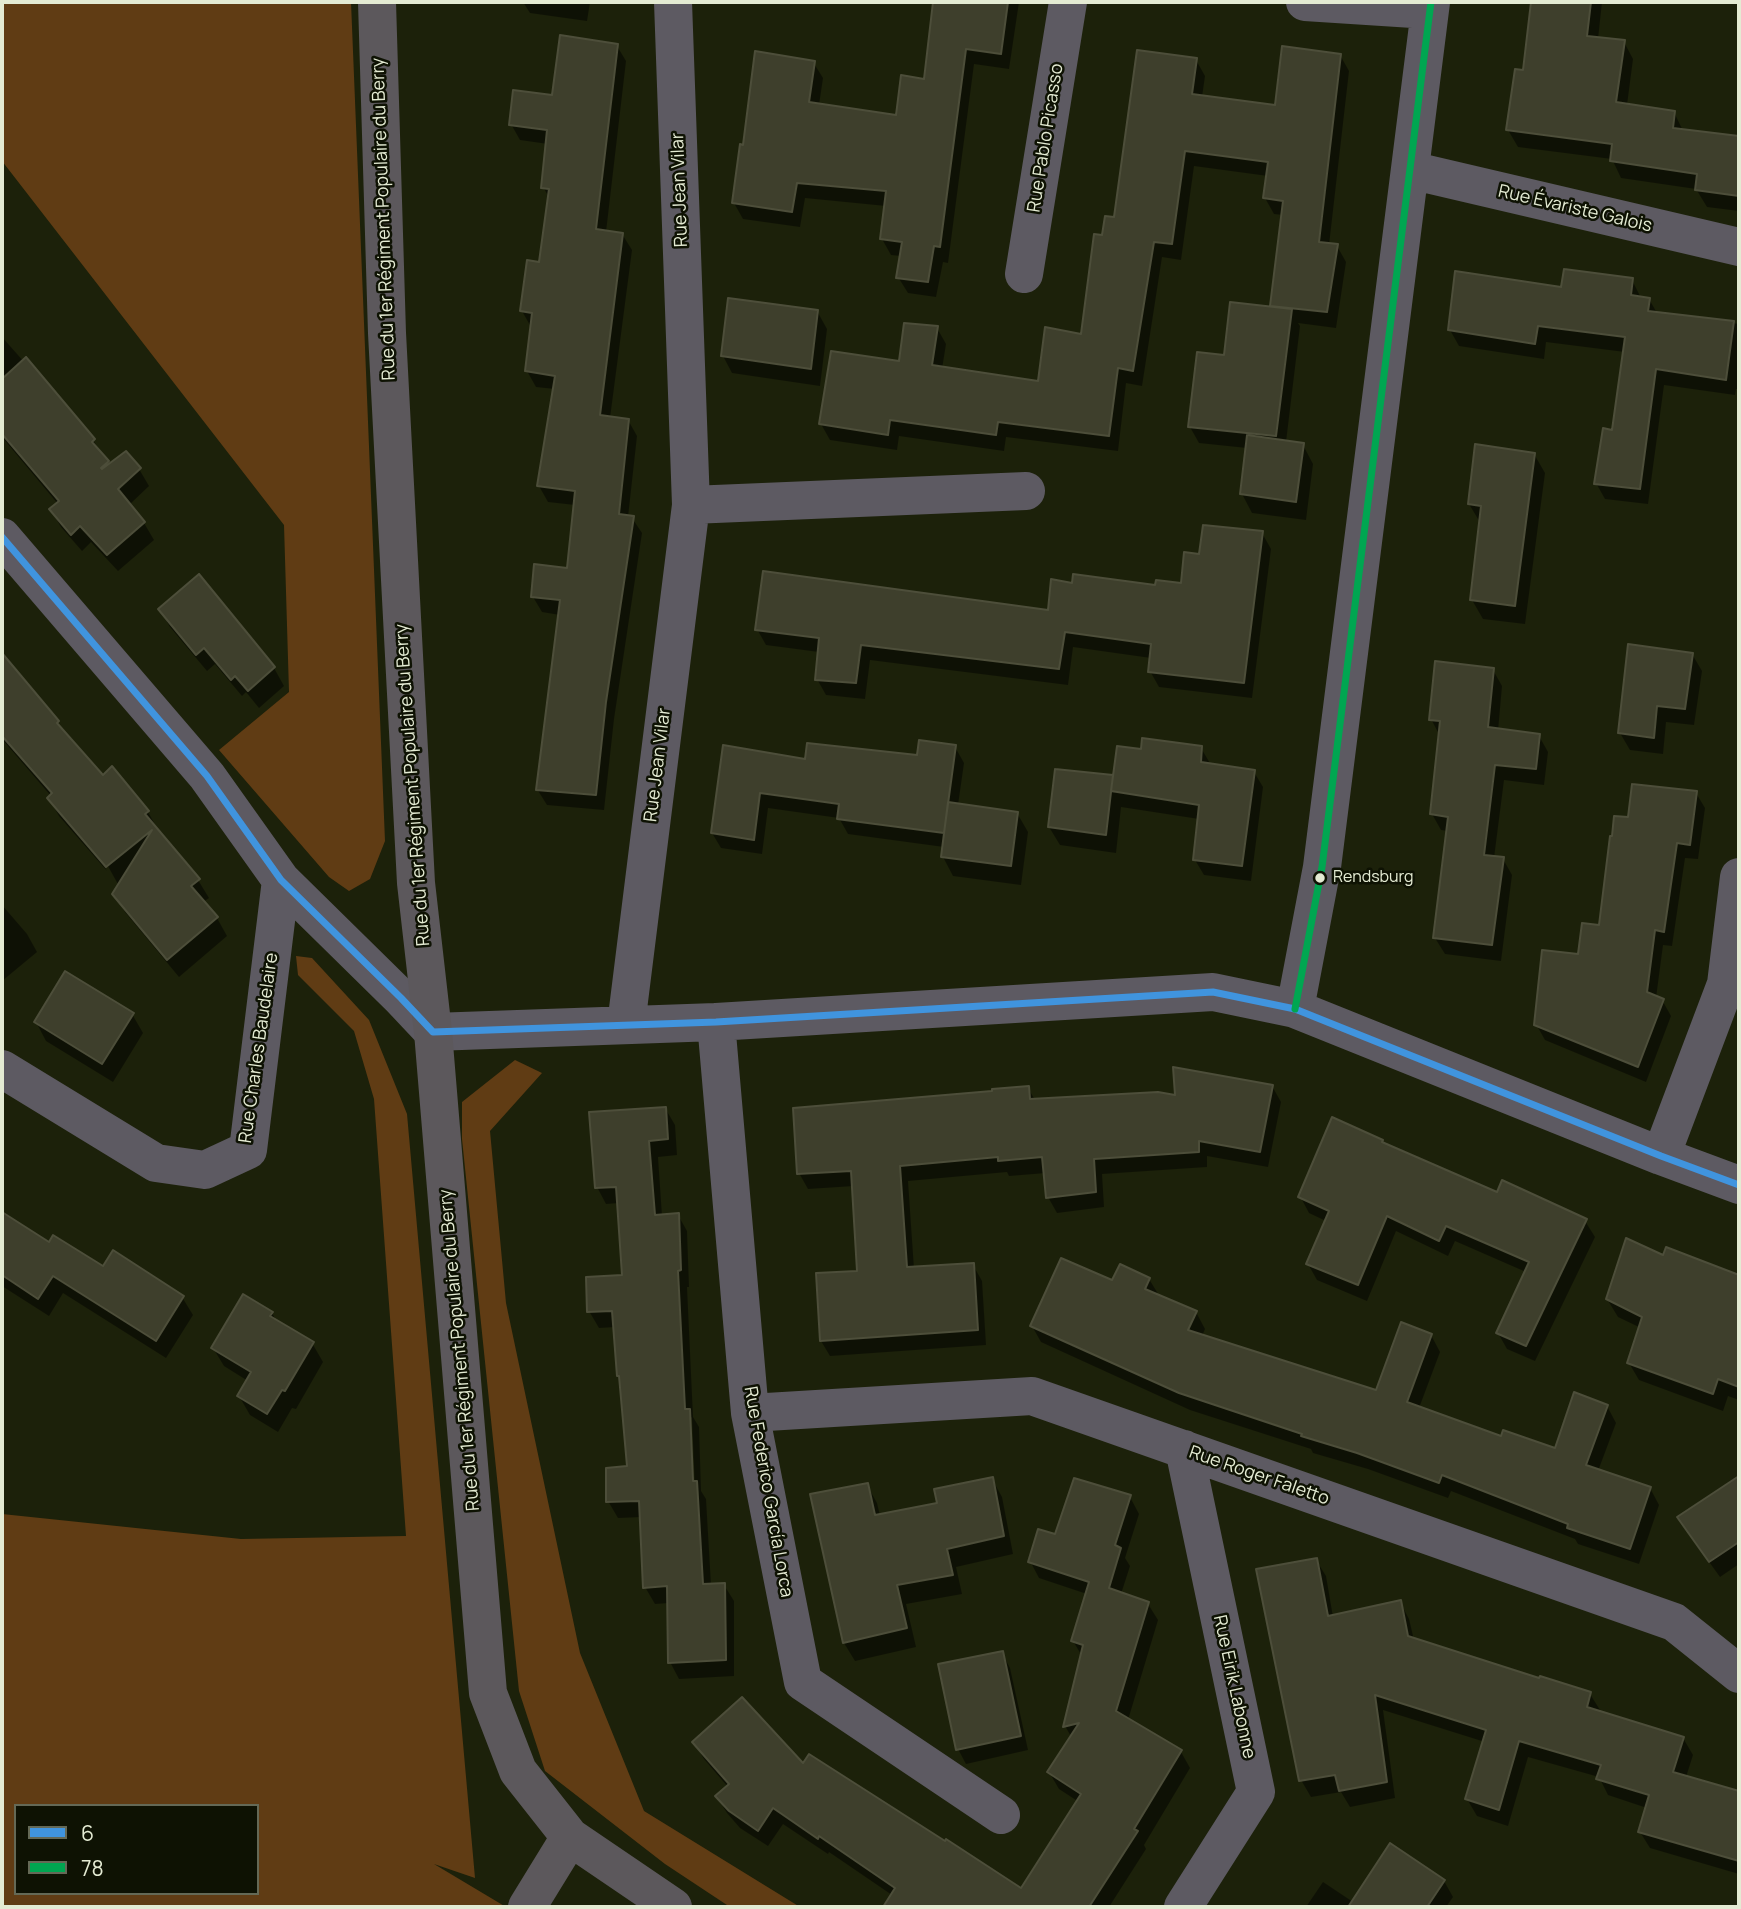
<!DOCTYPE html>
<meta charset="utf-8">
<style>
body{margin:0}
#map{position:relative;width:1741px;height:1909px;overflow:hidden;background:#1c210a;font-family:Manrope,sans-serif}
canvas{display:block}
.frame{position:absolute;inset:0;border:4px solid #e4ebd3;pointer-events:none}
.legend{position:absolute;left:14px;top:1804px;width:245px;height:91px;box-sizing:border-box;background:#0e1203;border:2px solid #646956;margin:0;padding:9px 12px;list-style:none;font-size:21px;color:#e4ebd3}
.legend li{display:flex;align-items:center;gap:14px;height:35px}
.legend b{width:35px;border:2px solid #646956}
</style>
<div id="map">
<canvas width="1741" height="1909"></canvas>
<div class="frame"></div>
<ul class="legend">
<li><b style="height:9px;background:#4094de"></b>6</li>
<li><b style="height:9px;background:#00a651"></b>78</li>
</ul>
</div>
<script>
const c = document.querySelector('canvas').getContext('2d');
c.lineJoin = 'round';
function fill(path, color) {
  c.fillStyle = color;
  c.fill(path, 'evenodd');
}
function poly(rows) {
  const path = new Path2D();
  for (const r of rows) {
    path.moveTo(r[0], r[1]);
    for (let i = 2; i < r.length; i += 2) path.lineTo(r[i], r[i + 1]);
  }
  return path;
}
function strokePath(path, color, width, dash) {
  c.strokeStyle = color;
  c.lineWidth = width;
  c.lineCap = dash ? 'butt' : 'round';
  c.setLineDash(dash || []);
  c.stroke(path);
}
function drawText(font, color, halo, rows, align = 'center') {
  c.font = font + ' Manrope,sans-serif';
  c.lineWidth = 5;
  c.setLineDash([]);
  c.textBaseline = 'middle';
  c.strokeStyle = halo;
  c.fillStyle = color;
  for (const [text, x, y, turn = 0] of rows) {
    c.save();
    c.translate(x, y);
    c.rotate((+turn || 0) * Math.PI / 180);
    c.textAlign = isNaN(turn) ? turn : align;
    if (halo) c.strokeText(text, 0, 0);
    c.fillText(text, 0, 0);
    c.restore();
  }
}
fill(poly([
 [2,2,351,2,385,841,370,879,349,891,329,877,219,750,289,692,284,525,2,161],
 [296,956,312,958,369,1020,407,1114,475,1878,434,1864,506,1907,2,1907,2,1514,241,1539,406,1536,374,1099,354,1031,298,975],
 [16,1806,257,1806,257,1893,16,1893],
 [515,1060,542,1073,490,1131,506,1303,580,1653,644,1811,800,1907,730,1907,665,1864,545,1771,519,1691,462,1139,462,1102]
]), '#603c14');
fill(poly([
 [523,2,590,2,587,21,530,13],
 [935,2,1019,2,1009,69,974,64,948,263,943,262,936,297,908,293,898,277,901,256,891,255,882,239,886,206,805,198,800,227,743,219,734,203,745,147,813,62,823,78,819,105,898,117,926,80],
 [1533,2,1602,2,1598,39,1624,42,1633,59,1627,105,1674,112,1683,131,1739,138,1739,211,1707,207,1696,189,1621,178,1612,159,1518,147,1508,130,1524,72],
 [617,46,626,61,606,232,622,234,632,250,610,418,628,420,637,436,628,517,632,518,642,533,614,719,604,810,547,805,537,789,560,615,542,612,533,597,568,570,575,505,548,502,539,486,555,389,536,387,527,371,531,327,522,311,541,265,550,199,543,187,548,144,520,140,511,124,553,97],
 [1340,55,1349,71,1329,245,1337,246,1346,262,1336,328,1298,323,1300,326,1286,442,1303,445,1313,464,1306,520,1252,513,1242,494,1247,448,1199,443,1190,427,1225,357,1273,308,1271,305,1283,215,1274,214,1265,198,1268,176,1194,166,1181,260,1162,257,1142,386,1126,383,1118,451,1006,437,1004,451,899,436,897,450,830,440,821,424,901,363,937,328,946,344,942,369,1039,383,1082,336,1103,237,1115,219,1196,60,1205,76,1202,97,1277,107],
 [1632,280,1641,298,1649,299,1657,313,1739,324,1739,389,1736,389,1735,395,1664,385,1648,504,1605,499,1596,483,1614,431,1625,352,1546,342,1544,359,1459,346,1450,330,1563,289],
 [817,311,827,329,820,386,732,373,723,356],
 [2,337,93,440,109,466,139,469,149,486,129,505,144,523,154,540,118,571,91,542,82,551,61,527,51,510,58,504,2,437],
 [1534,454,1545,473,1525,624,1483,619,1472,600,1481,524,1469,504],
 [1262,533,1271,549,1252,698,1159,687,1150,671,1151,658,1073,647,1068,685,870,660,865,699,826,695,817,679,819,652,766,645,757,629,1049,612,1073,585,1156,587,1182,585,1200,556],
 [160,609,265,659,274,668,284,686,259,708,246,692,242,696,215,664,207,671,170,627],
 [1692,654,1702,671,1694,725,1666,722,1663,754,1630,750,1620,733],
 [2,657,57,722,63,733,103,778,112,769,148,812,158,830,198,880,209,898,203,902,217,918,227,936,179,977,125,912,114,894,119,886,104,859,101,861,107,871,59,816,49,798,51,796,2,739],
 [1493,670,1502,686,1498,731,1539,736,1548,752,1544,785,1504,780,1494,858,1503,859,1512,875,1501,961,1445,954,1435,938,1448,831,1441,830,1432,814,1440,736,1431,719],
 [724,747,807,761,918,757,955,747,964,763,958,805,1017,813,1028,832,1021,885,953,876,943,857,944,847,848,834,839,818,768,808,762,854,721,848,712,833],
 [1201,748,1211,765,1254,772,1263,787,1251,881,1204,875,1195,860,1199,819,1121,807,1116,853,1060,845,1049,827,1112,776,1114,781,1143,751],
 [1696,793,1705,808,1698,859,1685,858,1672,946,1663,945,1656,998,1662,1000,1671,1016,1646,1082,1545,1040,1536,1024,1600,927],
 [2,905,27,934,37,952,2,981],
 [132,1014,143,1033,113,1082,46,1041,36,1022],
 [1272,1086,1281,1102,1268,1167,1207,1156,1207,1167,1102,1174,1104,1207,1057,1213,1048,1197,1046,1173,1009,1176,1007,1172,908,1181,914,1269,973,1265,982,1281,986,1345,830,1356,821,1341,859,1272,854,1186,808,1189,799,1173,1028,1088,1035,1100,1177,1097],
 [665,1108,675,1125,677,1155,658,1157,662,1216,678,1215,687,1231,689,1287,687,1287,693,1417,699,1427,701,1491,706,1499,711,1585,724,1585,734,1601,734,1676,679,1679,670,1662,669,1603,655,1604,645,1587,642,1517,618,1518,608,1501,628,1468,622,1381,618,1376,615,1327,599,1328,589,1311,624,1277,619,1203,606,1204,597,1187],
 [689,1414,692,1418,695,1490,692,1490],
 [1382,1141,1384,1145,1497,1194,1585,1221,1595,1237,1535,1361,1507,1349,1498,1333,1526,1272,1455,1241,1448,1256,1396,1231,1367,1301,1317,1280,1308,1264,1326,1221,1309,1213,1300,1196],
 [2,1214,49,1244,104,1268,182,1297,193,1315,166,1358,63,1293,49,1316,2,1286],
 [1149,1279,1160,1297,1196,1312,1205,1329,1202,1336,1378,1392,1431,1335,1440,1352,1419,1408,1502,1438,1556,1450,1607,1406,1616,1423,1598,1471,1650,1488,1659,1505,1639,1564,1578,1544,1575,1539,1451,1491,1448,1498,1368,1469,1313,1453,1311,1449,1190,1410,1041,1342,1032,1326,1113,1283],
 [1607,1299,1698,1306,1739,1321,1739,1400,1728,1396,1723,1411,1639,1380,1629,1363,1641,1328,1618,1317],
 [272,1313,277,1322,312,1343,323,1362,296,1409,292,1408,278,1432,250,1415,239,1396,248,1381,224,1366,213,1348],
 [992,1479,1002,1497,1013,1554,956,1567,962,1594,906,1604,916,1647,855,1661,844,1643,813,1495,867,1485,877,1503,880,1516,939,1504],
 [1732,1483,1739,1495,1739,1564,1720,1577,1689,1534],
 [1130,1497,1139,1514,1125,1558,1130,1566,1121,1594,1148,1604,1158,1620,1128,1720,1181,1752,1190,1768,1144,1845,1146,1849,1109,1907,888,1907,887,1904,892,1895,829,1852,828,1854,783,1824,768,1846,740,1828,727,1813,717,1797,728,1787,704,1759,694,1742,803,1766,1021,1891,1079,1802,1059,1789,1049,1772,1072,1738,1065,1726,1082,1656,1073,1641,1087,1594,1039,1578,1030,1561,1056,1536],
 [1316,1560,1326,1576,1333,1617,1400,1602,1409,1619,1414,1640,1590,1694,1600,1710,1599,1713,1683,1738,1693,1755,1686,1777,1739,1793,1739,1874,1650,1848,1640,1832,1647,1808,1608,1795,1599,1777,1528,1757,1508,1826,1477,1816,1467,1799,1485,1742,1383,1710,1395,1798,1350,1807,1341,1792,1311,1797,1301,1780],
 [1002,1653,1010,1668,1028,1750,966,1764,958,1749],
 [1444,1881,1453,1897,1446,1907,1306,1907,1323,1882,1353,1902]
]), '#0007');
const building = poly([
 [933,2,1008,2,1001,54,966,49,940,247,934,246,928,282,896,278,902,242,880,239,886,191,797,183,792,212,732,203,740,144,743,145,755,51,815,61,809,102,896,115,901,75,924,79,933,2],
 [1531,2,1591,2,1587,36,1625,40,1616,102,1675,111,1673,128,1739,136,1739,196,1695,190,1697,174,1610,161,1612,144,1506,130,1515,69,1523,70,1531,2],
 [560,35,618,44,596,229,623,233,600,415,629,419,619,514,634,516,606,702,596,795,536,790,560,600,531,597,534,564,567,568,575,491,537,486,555,376,525,371,532,313,520,311,527,260,539,262,549,189,541,188,547,130,509,125,513,90,552,95,560,35],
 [1282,46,1341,54,1319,242,1338,244,1327,312,1270,306,1283,201,1263,198,1268,162,1185,151,1172,244,1154,242,1133,371,1118,368,1109,436,998,422,996,435,890,420,888,435,819,424,831,351,899,361,904,323,938,326,932,365,1038,381,1045,327,1081,334,1094,234,1102,235,1105,216,1114,217,1137,50,1197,58,1192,94,1275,105,1282,46],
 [1564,269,1633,278,1631,295,1650,298,1648,311,1734,321,1726,380,1656,369,1640,489,1594,484,1603,428,1612,430,1625,337,1538,326,1535,344,1448,330,1455,271,1561,287,1564,269],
 [728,298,818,310,811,369,721,356,728,298],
 [1230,302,1292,309,1276,436,1188,427,1197,352,1224,355,1230,302],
 [26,357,95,439,92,442,109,461,101,468,102,469,126,451,141,468,118,489,145,522,107,555,80,526,71,535,49,509,59,501,2,434,2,379,26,357],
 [1247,435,1304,443,1296,502,1240,494,1247,435],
 [1475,444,1535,453,1515,606,1470,600,1481,506,1468,504,1475,444],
 [1203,525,1263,531,1244,683,1148,672,1151,644,1065,632,1059,669,861,645,856,683,815,680,819,638,755,630,763,571,1048,610,1051,579,1072,583,1073,574,1155,585,1156,580,1181,583,1184,552,1199,554,1203,525],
 [199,574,275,667,248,691,235,676,231,680,204,648,196,655,158,609,199,574],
 [1628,644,1693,653,1685,709,1657,706,1654,738,1618,733,1628,644],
 [2,653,59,721,57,723,103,775,112,766,149,811,145,814,200,879,191,886,218,917,167,960,112,894,152,830,106,867,47,798,52,793,2,736,2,653],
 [1435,661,1494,668,1488,727,1540,734,1536,769,1495,765,1484,855,1504,857,1492,945,1433,938,1448,817,1430,814,1440,721,1429,720,1435,661],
 [1142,738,1202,746,1201,762,1255,770,1242,866,1193,860,1199,805,1111,791,1117,746,1141,749,1142,738],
 [919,740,956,745,944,833,837,819,839,804,760,793,754,840,711,833,723,745,805,759,807,743,917,755,919,740],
 [1055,769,1113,775,1106,835,1048,827,1055,769],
 [1632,784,1697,791,1690,845,1677,843,1664,932,1655,930,1647,992,1664,999,1638,1067,1534,1025,1542,950,1578,954,1582,923,1599,925,1610,836,1612,836,1614,816,1628,817,1632,784],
 [948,802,1018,812,1011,866,941,857,948,802],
 [65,971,134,1013,102,1064,34,1022,65,971],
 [1173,1067,1273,1085,1260,1152,1199,1141,1199,1152,1094,1159,1096,1192,1046,1198,1042,1157,998,1161,998,1157,900,1166,907,1267,974,1263,978,1330,820,1341,816,1273,857,1271,851,1171,797,1174,793,1108,992,1091,992,1089,1029,1086,1030,1099,1158,1092,1175,1095,1173,1067],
 [666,1107,668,1139,649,1141,655,1215,679,1213,681,1270,678,1271,685,1409,690,1409,693,1481,697,1481,703,1584,725,1583,726,1660,668,1663,667,1586,643,1588,639,1501,606,1502,606,1468,627,1466,619,1376,617,1376,612,1311,587,1312,586,1277,622,1275,616,1187,595,1188,589,1112,666,1107],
 [1332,1117,1383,1140,1382,1142,1497,1192,1502,1180,1587,1219,1526,1346,1496,1333,1529,1262,1446,1226,1439,1241,1387,1216,1358,1285,1306,1264,1329,1211,1298,1197,1332,1117],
 [2,1212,49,1242,53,1235,103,1266,113,1250,184,1296,156,1341,53,1276,38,1299,2,1275,2,1212],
 [1626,1238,1663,1255,1666,1247,1739,1275,1739,1387,1718,1379,1713,1394,1627,1363,1642,1317,1606,1299,1626,1238],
 [1061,1258,1112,1280,1120,1264,1150,1278,1145,1289,1197,1311,1188,1330,1376,1390,1401,1322,1432,1334,1407,1402,1501,1436,1503,1430,1555,1448,1574,1392,1608,1405,1586,1465,1651,1487,1630,1549,1567,1528,1568,1524,1442,1475,1439,1483,1357,1453,1301,1436,1302,1434,1179,1393,1030,1326,1061,1258],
 [243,1294,273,1312,270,1316,314,1342,285,1391,282,1390,267,1414,237,1396,251,1372,211,1348,243,1294],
 [1739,1476,1739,1542,1709,1562,1677,1517,1739,1476],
 [993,1477,1004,1536,947,1549,953,1575,897,1585,907,1628,843,1643,810,1494,868,1483,875,1515,937,1503,934,1489,993,1477],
 [1074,1478,1131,1495,1115,1545,1121,1548,1109,1588,1149,1602,1116,1711,1182,1750,1134,1829,1138,1831,1089,1907,883,1907,895,1888,819,1836,818,1839,773,1808,758,1831,729,1811,715,1796,729,1784,692,1742,742,1697,803,1763,809,1754,945,1841,946,1839,1021,1888,1081,1794,1047,1772,1079,1723,1063,1727,1083,1645,1071,1641,1089,1582,1028,1562,1038,1529,1055,1534,1074,1478],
 [1317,1558,1328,1616,1401,1600,1408,1636,1539,1678,1540,1676,1591,1692,1587,1707,1684,1737,1673,1772,1739,1791,1739,1861,1638,1832,1649,1795,1596,1779,1601,1765,1519,1741,1499,1810,1465,1799,1486,1730,1375,1695,1387,1782,1339,1791,1335,1775,1299,1781,1256,1569,1317,1558],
 [1003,1651,1021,1736,956,1750,938,1664,1003,1651],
 [1390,1843,1445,1880,1427,1907,1348,1907,1390,1843]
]);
fill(building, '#3e3f2c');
strokePath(building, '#4d4e3a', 2);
strokePath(poly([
 [1305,2,1429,10],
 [1410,170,1739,247],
 [1024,274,1068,2],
 [691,505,1026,491],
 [2,537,207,776,281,880,401,998,433,1032,716,1022,1213,992,1295,1009,1661,1156,1739,1185],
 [1295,1009,1322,867,1431,2],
 [716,1022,750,1413,803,1682,1001,1815],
 [626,1025,691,505,673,2],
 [2,1069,156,1163,205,1170,248,1150,281,880],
 [1661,1156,1726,984,1739,877],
 [750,1413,1032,1396,1674,1622,1739,1674],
 [1183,1907,1256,1792,1184,1449]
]), '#5d5a62', 38);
strokePath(poly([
 [377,2,387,333,416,883,433,1032,488,1693,518,1771,570,1837,673,1907],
 [527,1907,570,1837]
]), '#5c585c', 38);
strokePath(poly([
 [2,537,207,776,281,880,401,998,433,1032,716,1022,1213,992,1295,1009,1661,1156,1739,1185]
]), '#4094de', 7);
strokePath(poly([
 [1295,1009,1322,867,1431,2]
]), '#00a651', 7);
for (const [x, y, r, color] of [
 [1320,878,6,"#e4ebd3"]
]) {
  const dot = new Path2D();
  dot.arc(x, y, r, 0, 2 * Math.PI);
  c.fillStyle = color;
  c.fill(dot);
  strokePath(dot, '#0e1203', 2.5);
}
drawText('16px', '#e4ebd3', '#0e1203', [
 ["Rendsburg",1333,878]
], 'left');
drawText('18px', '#e4ebd3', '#0e1203', [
 ["Rue Pablo Picasso",1046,138,-81],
 ["Rue Jean Vilar",680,190,-92],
 ["Rue Évariste Galois",1575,209,13],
 ["Rue du 1er Régiment Populaire du Berry",384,219,-92],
 ["Rue Jean Vilar",658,765,-83],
 ["Rue du 1er Régiment Populaire du Berry",413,785,-94],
 ["Rue Charles Baudelaire",259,1048,-82],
 ["Rue du 1er Régiment Populaire du Berry",460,1350,-95],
 ["Rue Roger Faletto",1259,1476,19],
 ["Rue Federico García Lorca",768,1492,80],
 ["Rue Eirik Labonne",1234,1687,78]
]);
</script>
